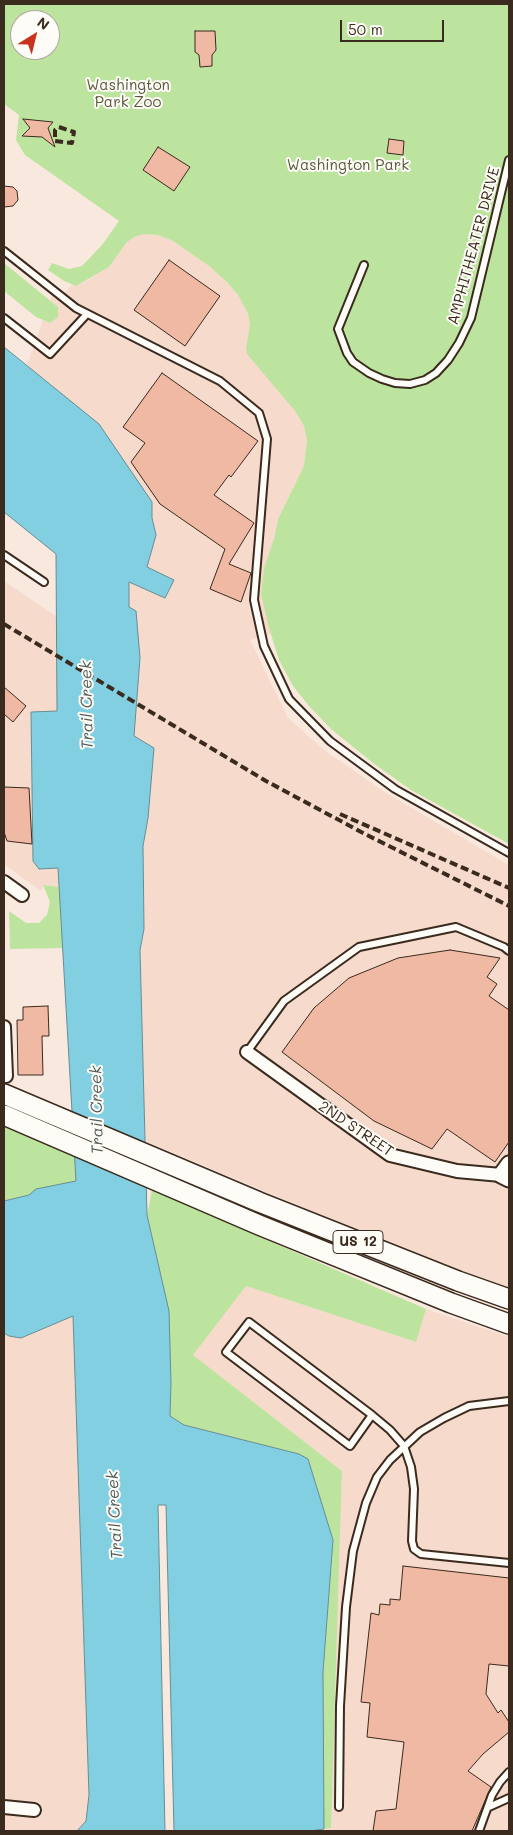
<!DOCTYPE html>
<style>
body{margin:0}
#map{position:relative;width:513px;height:1835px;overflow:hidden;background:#f9e8de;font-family:Mali,sans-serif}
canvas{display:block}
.frame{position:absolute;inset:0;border:5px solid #3b2a1e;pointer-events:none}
.north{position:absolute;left:10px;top:10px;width:50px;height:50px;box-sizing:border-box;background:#fdfcf7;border:1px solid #afa8a0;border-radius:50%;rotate:36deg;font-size:14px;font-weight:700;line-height:20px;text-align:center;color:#3b2a1e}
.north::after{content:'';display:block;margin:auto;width:18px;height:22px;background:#c8321e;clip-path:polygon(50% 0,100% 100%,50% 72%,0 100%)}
.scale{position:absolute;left:340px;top:20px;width:104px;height:22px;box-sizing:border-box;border:2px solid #3b2a1e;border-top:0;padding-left:6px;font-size:15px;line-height:18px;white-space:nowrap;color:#3b2a1e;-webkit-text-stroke:4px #fdfcf7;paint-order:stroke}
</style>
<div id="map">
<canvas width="513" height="1835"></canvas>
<div class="frame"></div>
<div class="north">N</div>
<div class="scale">50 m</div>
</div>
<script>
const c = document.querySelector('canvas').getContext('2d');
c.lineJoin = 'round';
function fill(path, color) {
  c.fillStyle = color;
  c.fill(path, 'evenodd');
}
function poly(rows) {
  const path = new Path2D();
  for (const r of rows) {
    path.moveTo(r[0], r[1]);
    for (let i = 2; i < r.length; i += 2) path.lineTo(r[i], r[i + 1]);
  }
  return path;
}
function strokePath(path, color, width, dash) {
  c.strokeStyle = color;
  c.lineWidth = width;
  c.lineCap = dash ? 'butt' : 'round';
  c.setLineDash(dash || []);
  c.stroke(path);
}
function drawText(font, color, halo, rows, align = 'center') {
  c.font = font + ' Mali,sans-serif';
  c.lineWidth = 4;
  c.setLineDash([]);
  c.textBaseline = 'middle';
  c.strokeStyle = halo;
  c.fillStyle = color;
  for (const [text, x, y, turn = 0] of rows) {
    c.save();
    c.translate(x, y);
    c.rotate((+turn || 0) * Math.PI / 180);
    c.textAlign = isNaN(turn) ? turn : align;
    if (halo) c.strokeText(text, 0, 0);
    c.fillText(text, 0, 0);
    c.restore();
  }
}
fill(poly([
 [144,234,158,235,173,241,209,266,228,283,238,295,248,314,250,324,246,348,295,411,304,426,307,440,304,466,278,519,274,539,264,568,269,628,271,634,250,640,288,718,324,750,386,793,509,865,509,1290,421,1257,145,1141,140,950,144,929,143,846,148,818,134,736,140,658,129,607,129,582,147,567,156,535,152,518,152,502,27,365,43,320,50,323,57,307,50,300,58,288,65,293,71,285,76,286,88,280,109,267,126,243,133,237],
 [4,581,57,617,57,712,31,712,33,861,39,869,58,868,60,887,44,885,41,891,4,864],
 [246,1286,415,1342,426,1309,509,1337,509,1831,309,1831,331,1828,342,1471,192,1355],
 [73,1316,89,1795,86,1821,77,1831,4,1831,4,1333,9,1336,21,1338]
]), '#f6dacc');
fill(poly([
 [4,4,509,4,509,844,411,790,373,763,331,729,309,706,293,686,279,660,269,628,261,594,264,568,274,539,278,519,304,466,307,440,304,426,295,411,247,354,246,348,250,324,248,314,238,295,228,283,209,266,173,241,158,235,144,234,134,237,126,243,109,267,76,286,64,281,48,270,52,263,69,269,82,266,102,245,119,221,25,155,16,140,19,115,4,104],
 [20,20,50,20,50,50,20,50],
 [4,263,58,307,58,317,50,323,36,317,4,291],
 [43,885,60,887,63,948,10,949,9,911,26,923,39,923,47,915,50,902],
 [4,1127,76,1157,76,1181,36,1189,29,1195,4,1201],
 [152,1190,426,1309,416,1342,246,1286,193,1355,342,1471,331,1828,324,1829,323,1672,333,1540,299,1454,184,1425,170,1416,171,1383,169,1331,147,1215]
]), '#bde49f');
const water = poly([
 [4,347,99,424,152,502,152,518,156,535,147,567,174,580,165,598,129,582,129,607,136,611,140,658,134,736,154,748,148,818,143,846,144,929,140,950,147,1215,169,1311,171,1383,170,1416,184,1425,299,1454,308,1459,333,1540,323,1672,324,1829,309,1831,174,1831,166,1505,158,1505,165,1831,77,1831,86,1821,89,1795,73,1316,21,1338,9,1336,4,1333,4,1201,29,1195,36,1189,76,1181,58,868,39,869,33,861,31,712,57,711,56,554,4,512,4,347]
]);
fill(water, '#82cfe2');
strokePath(water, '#668d94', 1);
const building = poly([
 [195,31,215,31,216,50,212,55,212,66,200,67,199,55,195,52,195,31],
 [23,119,53,122,48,128,55,147,42,137,22,136,30,128,23,119],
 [389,139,404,141,403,155,387,153,389,139],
 [158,147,190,167,174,191,143,170,158,147],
 [4,186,13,187,17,191,18,200,13,206,4,207,4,186],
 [169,260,220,296,185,346,134,310,169,260],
 [162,373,258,441,231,477,229,475,214,495,254,523,229,564,251,573,241,602,210,589,225,549,160,504,131,462,145,443,123,427,162,373],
 [4,687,26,706,13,722,4,714,4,687],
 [4,787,29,788,32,844,7,841,4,832,4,787],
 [450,950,500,958,487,977,497,984,489,996,509,1010,509,1142,495,1162,447,1129,432,1149,374,1121,282,1052,314,1008,349,978,398,958,450,950],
 [48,1006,49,1036,42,1036,43,1075,18,1075,17,1020,23,1020,23,1007,48,1006],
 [403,1566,509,1578,509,1666,489,1664,486,1694,498,1713,501,1710,509,1722,509,1732,483,1754,468,1771,491,1787,472,1831,373,1831,376,1811,396,1809,404,1742,367,1737,370,1703,361,1702,371,1613,379,1615,380,1604,390,1605,390,1599,400,1600,403,1566]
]);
fill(building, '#efb9a3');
strokePath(building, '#3b2a1e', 1);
const service = poly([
 [4,251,76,308,220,381,259,413,267,439,254,600,264,646,289,699,330,741,395,789,509,853],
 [364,265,338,329,347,353,353,362,369,373,382,379,395,383,410,384,425,380,436,373,448,360,459,343,471,318,509,160],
 [4,318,50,354,87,314],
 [4,555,44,582],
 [247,1052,284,1001,359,947,456,927,504,947,509,951],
 [372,1415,350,1446,226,1352,249,1322,372,1415,390,1430,404,1446,411,1467,414,1489,412,1541,414,1549,421,1554,509,1563],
 [339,1807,340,1706,346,1607,353,1551,366,1503,377,1477,390,1460,420,1432,444,1418,469,1406,509,1401],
 [489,1807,509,1798],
 [479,1831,492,1795,500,1782,509,1772]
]);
const minor = poly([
 [4,882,22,895],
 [4,1027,6,1076],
 [247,1052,390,1155,457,1171,501,1175],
 [4,1807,34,1810]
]);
const tertiary = poly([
 [509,1164,501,1175,509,1179]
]);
const primary = poly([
 [4,1094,259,1202,458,1281,509,1299],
 [4,1115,259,1225,451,1303,509,1324]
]);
strokePath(service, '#3b2a1e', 10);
strokePath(minor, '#3b2a1e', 16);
strokePath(tertiary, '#3b2a1e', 19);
strokePath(primary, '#3b2a1e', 22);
strokePath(service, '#fdfcf7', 6);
strokePath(minor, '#fdfcf7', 12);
strokePath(tertiary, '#fdfcf7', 15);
strokePath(primary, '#fdfcf7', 19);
strokePath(poly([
 [59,127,74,132,72,143,55,141,55,130,59,127],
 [4,624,266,781,365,834,509,906],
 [340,814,509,888]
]), '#3b2a1e', 4, [8, 4]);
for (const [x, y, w] of [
 [358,1242,50]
]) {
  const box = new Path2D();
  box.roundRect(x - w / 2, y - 11.5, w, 23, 4);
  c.fillStyle = '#fdfcf7';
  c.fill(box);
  strokePath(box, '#3b2a1e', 1);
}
drawText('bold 14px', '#3b2a1e', null, [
 ["US 12",358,1242]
]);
drawText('15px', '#5c583e', '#fdfcf7', [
 ["Washington",128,85],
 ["Park Zoo",128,102],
 ["Washington Park",348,165]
]);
drawText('15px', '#3b2a1e', '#fdfcf7', [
 ["AMPHITHEATER DRIVE",474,246,-75],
 ["2ND STREET",356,1129,34]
]);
drawText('italic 16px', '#505c59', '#fdfcf7', [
 ["Trail Creek",87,705,-91],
 ["Trail Creek",97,1110,-91],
 ["Trail Creek",115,1515,-93]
]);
</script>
